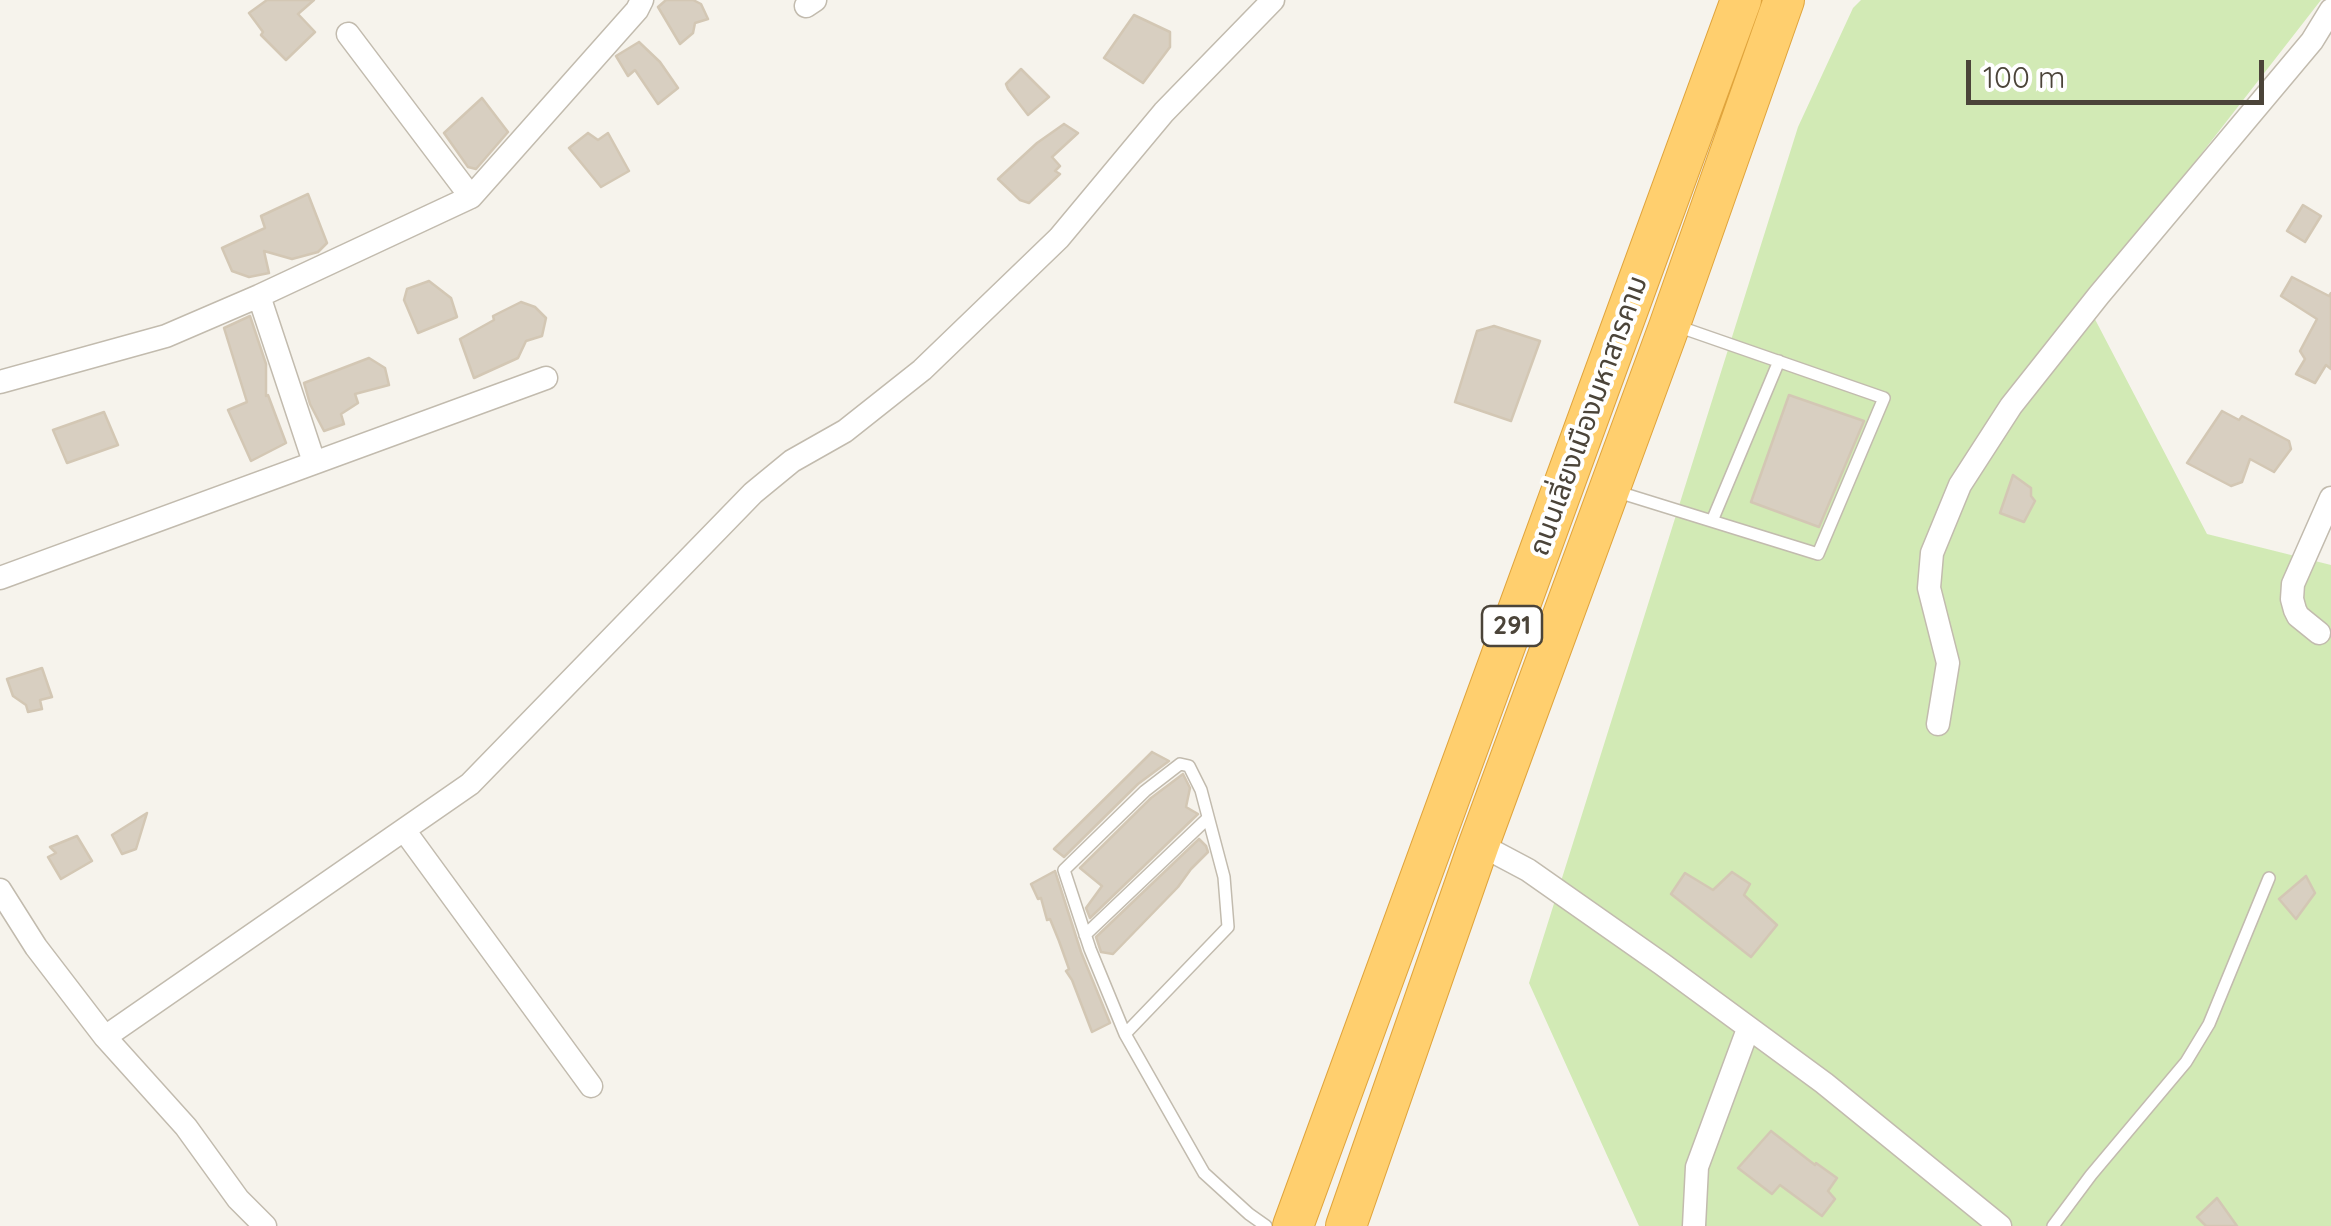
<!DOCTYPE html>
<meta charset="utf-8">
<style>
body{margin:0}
#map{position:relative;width:2331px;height:1226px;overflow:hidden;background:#f6f3ec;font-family:Quicksand,sans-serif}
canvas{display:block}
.scale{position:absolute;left:1966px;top:60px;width:298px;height:45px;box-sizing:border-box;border:5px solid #4b4439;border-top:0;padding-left:12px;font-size:30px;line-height:35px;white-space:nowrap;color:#4b4439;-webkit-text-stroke:8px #fff;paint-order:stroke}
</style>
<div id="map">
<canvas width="2331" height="1226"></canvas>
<div class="scale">100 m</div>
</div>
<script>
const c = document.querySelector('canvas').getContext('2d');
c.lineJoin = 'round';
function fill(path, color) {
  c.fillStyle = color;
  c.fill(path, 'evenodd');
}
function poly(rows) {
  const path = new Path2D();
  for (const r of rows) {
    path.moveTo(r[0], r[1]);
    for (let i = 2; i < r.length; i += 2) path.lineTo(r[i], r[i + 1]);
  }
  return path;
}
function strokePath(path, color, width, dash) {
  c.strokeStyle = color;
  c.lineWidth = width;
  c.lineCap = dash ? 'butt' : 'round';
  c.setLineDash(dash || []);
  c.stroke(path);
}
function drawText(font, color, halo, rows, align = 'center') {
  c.font = font + ' Quicksand,"Noto Sans Thai",sans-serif';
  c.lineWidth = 8;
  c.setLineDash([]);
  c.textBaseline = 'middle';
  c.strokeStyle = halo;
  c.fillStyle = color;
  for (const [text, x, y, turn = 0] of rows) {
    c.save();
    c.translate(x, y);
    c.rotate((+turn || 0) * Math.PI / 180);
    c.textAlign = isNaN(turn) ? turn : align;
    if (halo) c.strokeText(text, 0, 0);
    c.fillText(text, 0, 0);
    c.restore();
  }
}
fill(poly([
 [1861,0,2321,0,2086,302,2207,534,2331,565,2331,1226,1639,1226,1529,983,1798,127,1853,8]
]), '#d2eab5');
const building = poly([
 [267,0,314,0,298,14,315,32,286,60,261,35,263,32,249,13,267,0],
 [666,0,693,0,701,4,708,19,695,23,693,33,680,44,658,7,666,0],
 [1134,15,1170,32,1170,47,1143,83,1104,58,1134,15],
 [639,42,660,62,678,88,658,104,635,70,628,76,616,56,639,42],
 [1021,69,1049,97,1028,115,1008,89,1006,84,1021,69],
 [482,98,508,132,476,169,468,167,444,133,482,98],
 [1064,124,1078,133,1052,157,1060,166,1055,171,1060,174,1029,203,1020,200,998,179,1037,143,1064,124],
 [588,133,598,140,608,133,629,171,601,187,569,148,588,133],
 [308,194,327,243,318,252,292,259,264,251,269,273,249,277,232,271,222,248,265,228,261,216,308,194],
 [2303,205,2321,216,2305,242,2287,231,2303,205],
 [2292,277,2329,296,2331,293,2331,369,2326,365,2315,383,2296,374,2305,359,2300,351,2317,319,2281,296,2292,277],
 [429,281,451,298,457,317,418,333,404,300,407,289,429,281],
 [521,302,535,307,546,318,542,336,526,341,518,358,474,378,460,339,494,320,493,316,521,302],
 [250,316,266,364,266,396,268,395,286,443,251,461,228,410,247,402,224,328,250,316],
 [1494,326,1540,341,1511,421,1455,402,1477,331,1494,326],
 [369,358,385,368,389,385,355,394,358,403,341,414,344,424,324,431,310,404,304,383,369,358],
 [1789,395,1864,421,1819,527,1751,502,1789,395],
 [2222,411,2239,420,2242,416,2289,441,2291,449,2274,472,2250,459,2242,482,2231,486,2187,463,2222,411],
 [104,412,118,445,67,463,53,430,104,412],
 [2013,475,2031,488,2031,496,2035,501,2024,522,2000,513,2013,475],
 [42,668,52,697,40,700,42,709,28,712,26,705,13,696,7,679,42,668],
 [1152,752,1169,761,1138,784,1064,857,1054,849,1152,752],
 [1183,774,1190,788,1186,807,1198,814,1090,918,1086,908,1102,886,1080,868,1151,798,1183,774],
 [147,813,136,849,122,854,112,835,147,813],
 [77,836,92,861,61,879,48,857,56,853,50,847,77,836],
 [1199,839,1206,846,1208,852,1191,869,1178,887,1113,954,1101,952,1096,937,1199,839],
 [1055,871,1081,952,1110,1023,1092,1032,1072,980,1066,971,1069,969,1059,941,1050,919,1047,920,1041,898,1038,899,1031,884,1055,871],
 [1732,872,1750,884,1744,895,1777,925,1751,957,1671,894,1685,873,1713,890,1732,872],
 [2306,876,2315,893,2296,919,2279,899,2306,876],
 [1771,1131,1815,1165,1816,1163,1837,1178,1828,1191,1835,1199,1822,1216,1780,1185,1772,1194,1738,1168,1771,1131],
 [2217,1198,2237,1226,2206,1226,2197,1217,2217,1198]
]);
fill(building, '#d8cfc1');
strokePath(building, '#d3c7b4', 2.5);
const lane = poly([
 [1618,492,1818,554,1884,398,1674,325],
 [1712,521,1779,361],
 [1085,935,1208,818],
 [1125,1034,1228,927,1224,877,1201,790,1189,766,1180,764,1145,791,1064,870,1090,949,1125,1034,1204,1173,1249,1214,1266,1226],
 [2053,1226,2091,1175,2186,1062,2209,1024,2269,878]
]);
const street = poly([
 [806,6,815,0],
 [348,34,471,197],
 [259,296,314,462],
 [0,382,166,336,259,296,471,197,637,10,642,0],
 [0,578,546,378],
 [2319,633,2298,616,2295,610,2292,599,2293,584,2331,498],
 [1938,724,1948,663,1929,588,1932,553,1960,485,2011,406,2099,295,2312,41,2331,10],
 [404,830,591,1086],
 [1479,844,1528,870,1662,964,1824,1083,2000,1226],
 [0,890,36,947,105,1037,186,1127,238,1199,265,1226],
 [105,1037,470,784,753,493,792,461,845,431,922,370,1059,238,1164,112,1273,0],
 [1694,1226,1697,1167,1748,1029]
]);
const highway = poly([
 [1293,1226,1741,0],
 [1346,1226,1479,844,1669,327,1784,0]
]);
strokePath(lane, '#c2bbae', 14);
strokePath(street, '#c2bbae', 25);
strokePath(highway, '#e0a43c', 42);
strokePath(lane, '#fff', 11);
strokePath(street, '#fff', 22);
strokePath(highway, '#ffcf6e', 40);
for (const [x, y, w] of [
 [1512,626,60]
]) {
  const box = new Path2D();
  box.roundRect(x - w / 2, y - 20, w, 40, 8);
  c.fillStyle = '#fff';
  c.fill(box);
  strokePath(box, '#4b4439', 2.5);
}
drawText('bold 25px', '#4b4439', null, [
 ["291",1512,626]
]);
drawText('28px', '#4b4439', '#fff', [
 ["ถนนเลี่ยงเมืองมหาสารคาม",1589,416,-70]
]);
</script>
